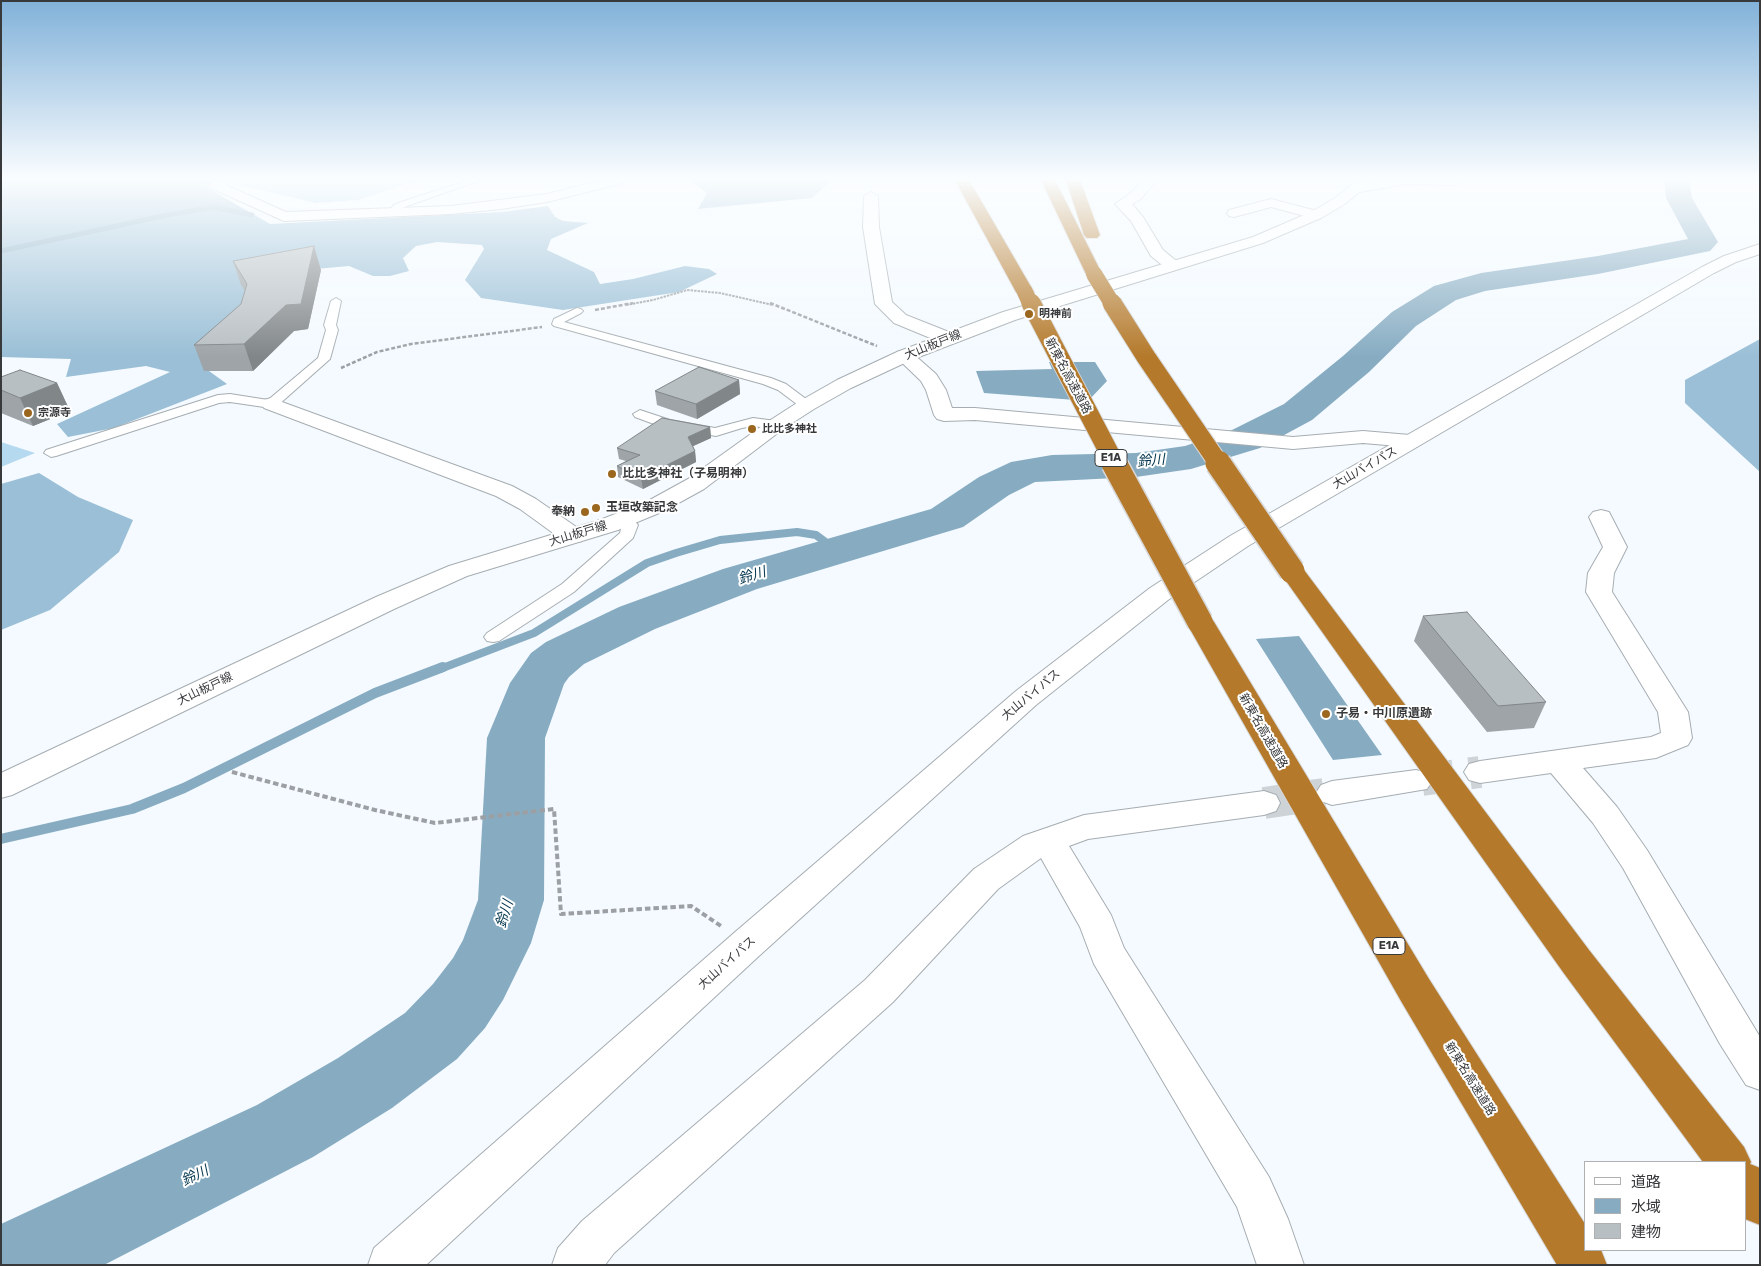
<!DOCTYPE html>
<meta charset="utf-8">
<style>
body{margin:0}
#map{position:relative;width:1761px;height:1266px;overflow:hidden;background:#f4faff;font-family:Rubik,"Noto Sans JP",sans-serif}
canvas{display:block}
.frame{position:absolute;inset:0;border:2px solid #37393b;pointer-events:none}
.legend{position:absolute;left:1584px;top:1161px;width:162px;height:90px;box-sizing:border-box;background:#fff;border:1px solid #afb0b1;margin:0;padding:6px 9px;list-style:none;font-size:15px;color:#37393b}
.legend li{display:flex;align-items:center;gap:10px;height:25px}
.legend b{width:25px;border:1px solid #afb0b1}
</style>
<div id="map">
<canvas width="1761" height="1266"></canvas>
<div class="frame"></div>
<ul class="legend">
<li><b style="height:6px;background:#fff"></b>道路</li>
<li><b style="height:14px;background:#87acc2"></b>水域</li>
<li><b style="height:14px;background:#b8bfc3"></b>建物</li>
</ul>
</div>
<script>
const c = document.querySelector('canvas').getContext('2d');
c.lineJoin = 'round';
function fill(path, color) {
  c.fillStyle = color;
  c.fill(path, 'evenodd');
}
function poly(rows) {
  const path = new Path2D();
  for (const r of rows) {
    path.moveTo(r[0], r[1]);
    for (let i = 2; i < r.length; i += 2) path.lineTo(r[i], r[i + 1]);
  }
  return path;
}
function strokePath(path, color, width, dash) {
  c.strokeStyle = color;
  c.lineWidth = width;
  c.lineCap = dash ? 'butt' : 'round';
  c.setLineDash(dash || []);
  c.stroke(path);
}
function drawText(font, color, halo, rows, align = 'center') {
  c.font = font + ' Rubik,"Noto Sans JP",sans-serif';
  c.lineWidth = 4;
  c.setLineDash([]);
  c.textBaseline = 'middle';
  c.strokeStyle = halo;
  c.fillStyle = color;
  for (const [text, x, y, turn = 0] of rows) {
    c.save();
    c.translate(x, y);
    c.rotate((+turn || 0) * Math.PI / 180);
    c.textAlign = isNaN(turn) ? turn : align;
    if (halo) c.strokeText(text, 0, 0);
    c.fillText(text, 0, 0);
    c.restore();
  }
}
fill(poly([
 [231,180,419,180,358,200,316,203,227,182],
 [1,442,35,453,1,467]
]), '#b5d9ef');
fill(poly([
 [1,180,214,180,206,187,270,224,503,212,548,206,555,217,563,221,588,223,551,239,547,250,594,272,600,284,633,279,685,266,709,269,717,274,679,292,563,310,481,298,465,280,484,249,482,245,437,242,416,246,403,258,409,271,390,276,373,276,349,266,270,273,209,371,227,384,114,428,68,437,57,424,170,372,146,366,66,377,71,359,1,357],
 [694,180,832,180,812,198,698,209,707,193,691,181],
 [1760,339,1760,472,1685,403,1685,380],
 [39,473,78,497,133,520,119,552,50,610,1,630,1,484]
]), '#9abfd6');
fill(poly([
 [1049,362,1095,362,1107,381,1088,401,984,393,976,371,1052,369],
 [1299,636,1382,755,1333,760,1256,639]
]), '#87acc2');
strokePath(poly([
 [1,251,167,215,214,207,252,215]
]), '#87acc2', 5);
strokePath(poly([
 [440,669,534,633,647,563,676,553,720,540,797,532,816,535,836,550]
]), '#87acc2', 8);
strokePath(poly([
 [1,839,132,809,184,788,375,693,443,667]
]), '#87acc2', 10);
fill(poly([
 [1664,180,1689,180,1692,198,1718,242,1710,251,1598,274,1485,291,1456,300,1416,326,1369,372,1312,420,1260,448,1191,469,1136,477,1035,482,1009,495,963,527,757,589,655,629,584,664,569,677,564,684,545,738,544,900,531,943,503,1000,485,1028,457,1059,392,1108,313,1157,104,1265,1,1265,1,1224,257,1105,338,1058,405,1013,433,984,453,958,463,940,478,900,487,738,510,683,531,653,546,642,619,607,723,569,931,509,979,477,1011,462,1052,455,1136,453,1185,446,1232,430,1284,404,1343,356,1392,312,1434,286,1481,273,1598,256,1688,239,1666,198,1664,180]
]), '#87acc2');
strokePath(poly([
 [1422,780,1480,772],
 [1264,803,1324,794]
]), '#ced3d8', 32, [32, 16]);
const service = poly([
 [469,180,481,180,407,206,400,209,396,214,390,214,388,212,394,205,401,202,469,180],
 [336,298,341,301,336,325,338,330,330,359,276,407,271,408,230,402,219,403,56,456,51,457,44,453,46,450,218,395,230,394,268,400,318,358,326,330,324,325,331,301,336,298],
 [577,308,581,309,583,311,581,313,564,322,771,378,786,384,814,405,807,409,802,408,778,390,763,384,554,326,552,324,554,319,577,308],
 [640,410,670,420,715,428,753,418,776,421,783,425,776,429,753,426,742,428,716,436,662,427,635,417,633,414,640,410],
 [625,514,630,516,638,525,633,538,574,592,499,641,493,642,487,641,484,637,487,633,562,584,620,533,622,525,617,519,620,516,625,514]
]);
const minor = poly([
 [215,180,231,180,226,185,286,212,451,206,547,194,603,180,625,180,623,183,547,202,501,209,451,214,284,221,211,188,209,185,215,180],
 [1142,180,1156,180,1141,199,1132,204,1143,217,1163,250,1179,263,1181,266,1179,269,1167,269,1151,256,1131,221,1115,204,1131,193,1142,180],
 [1384,180,1460,180,1461,181,1454,185,1407,184,1354,193,1347,189,1349,186,1384,180],
 [871,192,878,196,879,227,892,302,906,315,954,334,956,338,954,342,947,344,940,342,894,323,875,304,863,227,864,196,871,192],
 [1271,199,1321,212,1323,215,1321,218,1316,219,1271,207,1234,217,1229,216,1227,213,1229,210,1271,199],
 [904,350,911,352,936,374,946,390,952,408,975,408,1293,437,1363,431,1410,435,1418,436,1421,441,1418,446,1410,447,1363,443,1293,449,975,420,944,421,937,419,934,415,926,390,921,381,895,356,897,352,904,350],
 [271,398,512,486,536,499,582,531,585,536,582,541,573,543,564,541,520,509,496,496,264,408,261,404,264,400,271,398],
 [1601,510,1609,512,1627,547,1614,573,1612,592,1688,712,1692,738,1688,745,1656,758,1583,768,1617,807,1647,850,1760,1037,1760,1090,1746,1085,1720,1044,1623,868,1593,823,1551,773,1480,783,1469,780,1464,772,1469,764,1480,761,1651,737,1661,733,1658,712,1586,592,1588,573,1603,547,1589,517,1593,512,1601,510],
 [1416,770,1427,773,1432,781,1427,789,1332,805,1321,801,1316,793,1321,785,1332,781,1416,770],
 [1264,791,1276,795,1280,803,1276,811,1264,815,1088,839,1069,846,1111,915,1124,948,1269,1177,1288,1219,1304,1265,1257,1265,1237,1207,1094,964,1080,927,1041,858,998,889,893,1002,614,1253,605,1265,552,1265,558,1248,582,1221,865,980,974,869,1023,836,1084,815,1264,791]
]);
const secondary = poly([
 [1358,180,1373,180,1345,204,1321,218,1263,243,1015,320,911,360,851,388,814,409,783,429,704,489,664,511,618,530,467,576,394,609,12,795,1,798,1,773,376,597,449,566,600,520,648,501,688,479,769,421,800,401,837,380,897,352,1003,312,1253,237,1311,212,1335,198,1358,180],
 [1760,244,1760,254,1736,262,1714,273,1248,546,1168,600,1036,705,760,955,426,1265,368,1265,374,1248,734,933,1016,691,1150,588,1230,536,1702,267,1724,256,1760,244]
]);
const motorway = poly([
 [955,180,969,180,1034,292,1031,296,1025,297,1019,296,1016,292,955,180],
 [1041,180,1055,180,1102,274,1100,277,1094,279,1088,277,1086,274,1041,180],
 [1066,180,1080,180,1100,235,1097,238,1087,238,1084,235,1066,180],
 [1292,563,1301,566,1589,950,1744,1147,1751,1162,1750,1164,1760,1168,1760,1225,1745,1219,1745,1162,1703,1162,1563,972,1279,571,1283,566,1292,563],
 [1200,614,1210,616,1214,622,1429,979,1585,1224,1585,1250,1601,1250,1607,1265,1557,1265,1401,1001,1186,622,1190,616,1200,614]
]);
strokePath(service, '#a6adb1', 2);
strokePath(minor, '#a6adb1', 2);
strokePath(secondary, '#a6adb1', 2);
strokePath(motorway, '#d7d7d8', 2);
strokePath(poly([
 [626,305,653,300,687,290,720,293,773,305]
]), '#9ca0a4', 2, [2.5, 1]);
strokePath(poly([
 [770,303,877,346],
 [595,310,633,303],
 [341,368,377,352,411,344,542,327]
]), '#9ca0a4', 2.5, [4, 2]);
strokePath(poly([
 [232,772,375,810,435,823,554,809,561,914,691,906,721,926]
]), '#9ca0a4', 4, [5.5, 3]);
fill(service, '#fff');
fill(minor, '#fff');
fill(secondary, '#fff');
fill(motorway, '#b4792a');
const motorwayBridgeFar2 = poly([
 [1094,274,1113,305],
 [1025,292,1031,305]
]);
const motorwayBridgeFar1 = poly([
 [1031,303,1115,464],
 [1112,303,1146,357,1219,464]
]);
const motorwayBridge = poly([
 [1114,463,1200,622],
 [1218,463,1292,571]
]);
strokePath(motorwayBridgeFar2, '#d7d7d8', 17, []);
strokePath(motorwayBridgeFar1, '#d7d7d8', 21, []);
strokePath(motorwayBridge, '#d7d7d8', 28, []);
strokePath(motorwayBridgeFar2, '#b4792a', 16);
strokePath(motorwayBridgeFar1, '#b4792a', 19);
strokePath(motorwayBridge, '#b4792a', 25);
fill(poly([
 [233,261,321,270,308,329,294,331,253,371,204,371,194,345,241,304,245,291,241,285],
 [1,377,57,383,70,411,33,426,1,413],
 [739,380,740,394,697,419,657,405,655,391],
 [710,427,711,438,693,446,695,451,696,462,643,489,618,477,617,466,626,461,619,459,617,448],
 [1423,616,1546,702,1534,728,1487,732,1414,641]
]), '#9ea4a8');
fill(poly([
 [314,246,321,270,308,329,294,331,253,371,244,344],
 [739,380,740,394,697,419,696,404],
 [57,383,70,411,33,426,20,398],
 [710,427,711,438,689,448,688,437],
 [695,451,696,462,643,489,641,478]
]), '#818688');
const building = poly([
 [314,246,301,304,286,305,244,344,194,345,241,304,247,284,233,261,314,246],
 [699,367,739,380,696,404,655,391,699,367],
 [20,370,57,383,20,398,1,390,1,377,20,370],
 [662,418,710,427,688,437,695,451,641,478,617,466,640,455,617,448,662,418],
 [1467,612,1546,702,1498,706,1423,616,1467,612]
]);
fill(building, '#b8bfc3');
strokePath(building, '#818688', 1);
const sky = c.createLinearGradient(0, 0, 0, 357);
sky.addColorStop(0, '#81b1d9');
sky.addColorStop(0.5, '#fafdff');
sky.addColorStop(1, '#fafdff00');
c.fillStyle = sky;
c.fillRect(0, 0, 1761, 357);
for (const [x, y, r, color] of [
 [1029,314,5,"#9b661e"],
 [28,413,5,"#9b661e"],
 [752,429,5,"#9b661e"],
 [612,474,5,"#9b661e"],
 [596,508,5,"#9b661e"],
 [585,512,5,"#9b661e"],
 [1326,714,5,"#9b661e"]
]) {
  const dot = new Path2D();
  dot.arc(x, y, r, 0, 2 * Math.PI);
  c.fillStyle = color;
  c.fill(dot);
  strokePath(dot, '#fff', 2);
}
drawText('bold 11px', '#37393b', '#fff', [
 ["明神前",1039,314],
 ["宗源寺",38,413],
 ["比比多神社",762,429]
], 'left');
for (const [x, y, w] of [
 [1111,458,32],
 [1389,946,32]
]) {
  const box = new Path2D();
  box.roundRect(x - w / 2, y - 8.5, w, 17, 4);
  c.fillStyle = '#fff';
  c.fill(box);
  strokePath(box, '#37393b', 1);
}
drawText('bold 11px', '#37393b', null, [
 ["E1A",1111,458],
 ["E1A",1389,946]
]);
drawText('12px', '#37393b', '#fff', [
 ["大山板戸線",933,345,-22],
 ["新東名高速道路",1068,376,62],
 ["大山バイパス",1365,468,-30],
 ["大山板戸線",578,534,-17],
 ["大山板戸線",205,689,-26],
 ["大山バイパス",1031,695,-40],
 ["新東名高速道路",1263,731,60],
 ["大山バイパス",727,963,-42],
 ["新東名高速道路",1470,1079,58]
]);
drawText('bold 12px', '#37393b', '#fff', [
 ["比比多神社（子易明神）",622,474],
 ["玉垣改築記念",606,508],
 ["奉納",575,512,"right"],
 ["子易・中川原遺跡",1336,714]
], 'left');
drawText('italic 14px', '#01344c', '#fff', [
 ["鈴川",1151,461,-5],
 ["鈴川",752,576,-17],
 ["鈴川",505,914,-73],
 ["鈴川",195,1176,-26]
]);
</script>
